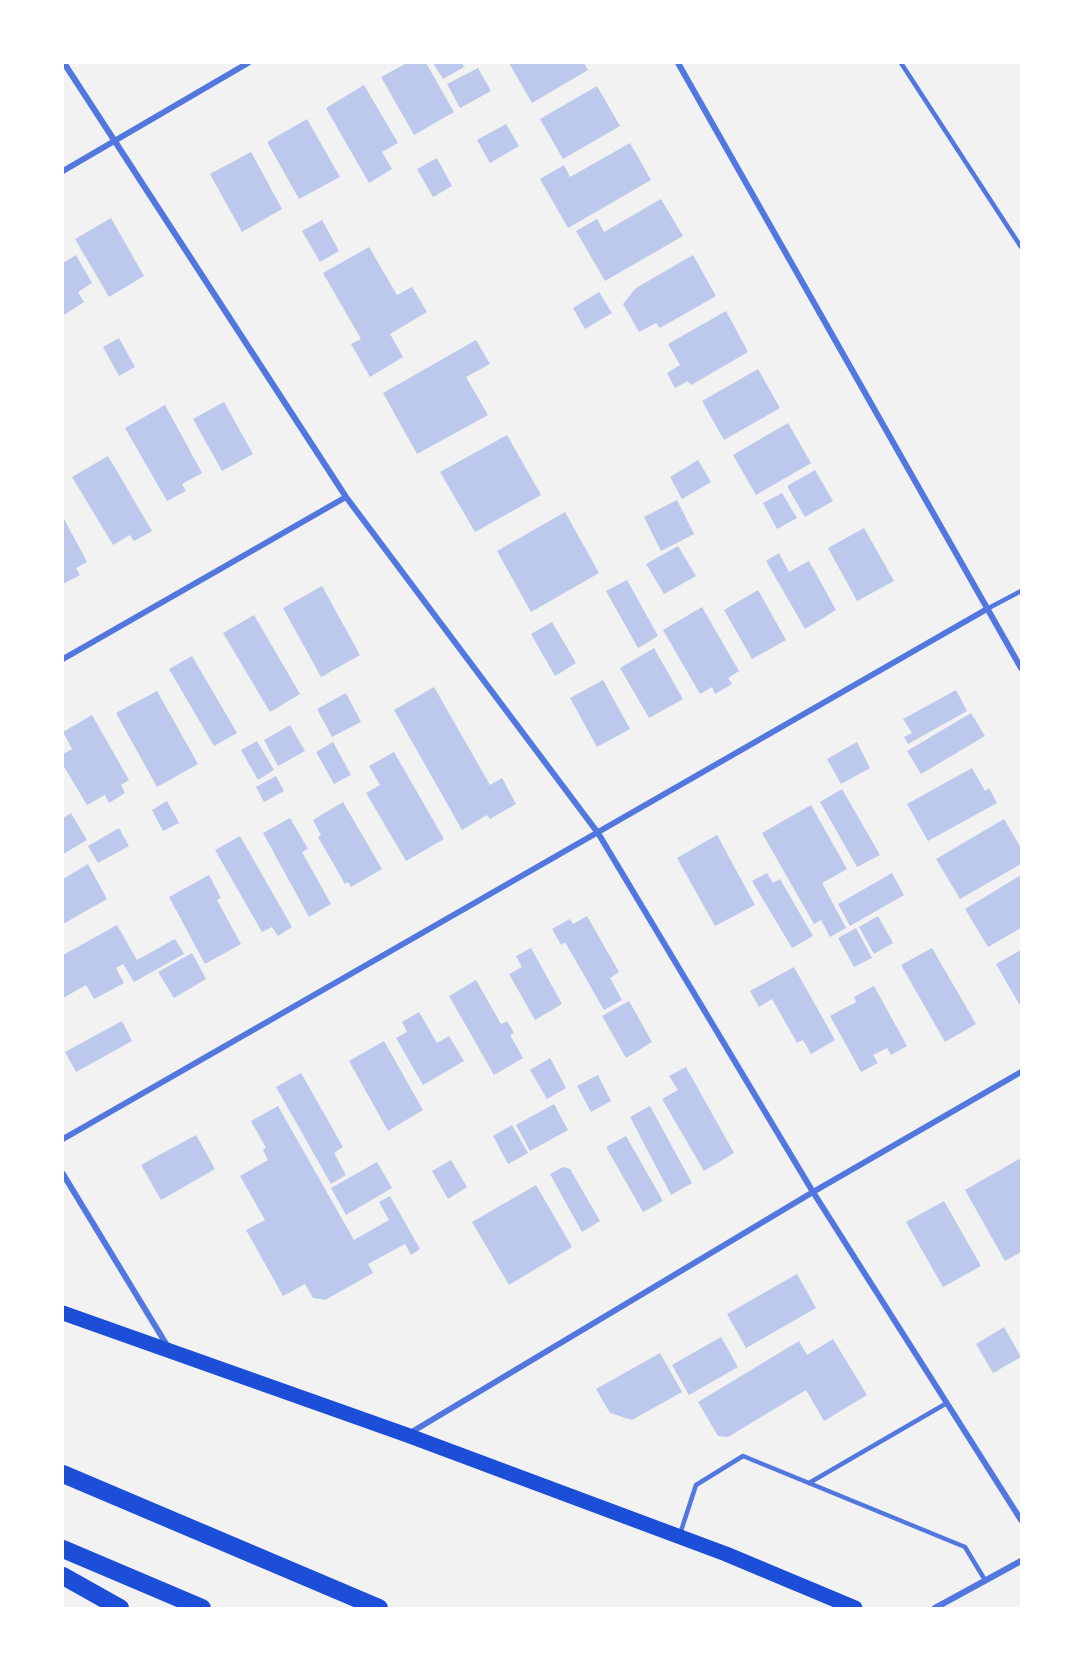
<!DOCTYPE html>
<style>
body{margin:0}
#map{position:relative;width:1084px;height:1671px;overflow:hidden;background:#f2f2f2;font-family:"Work Sans",sans-serif}
canvas{display:block}
.frame{position:absolute;inset:0;border:64px solid #fff;pointer-events:none}
</style>
<div id="map">
<canvas width="1084" height="1671"></canvas>
<div class="frame"></div>
</div>
<script>
const c = document.querySelector('canvas').getContext('2d');
c.lineJoin = 'round';
function fill(path, color) {
  c.fillStyle = color;
  c.fill(path, 'evenodd');
}
function poly(rows) {
  const path = new Path2D();
  for (const r of rows) {
    path.moveTo(r[0], r[1]);
    for (let i = 2; i < r.length; i += 2) path.lineTo(r[i], r[i + 1]);
  }
  return path;
}
function strokePath(path, color, width, dash) {
  c.strokeStyle = color;
  c.lineWidth = width;
  c.lineCap = dash ? 'butt' : 'round';
  c.setLineDash(dash || []);
  c.stroke(path);
}
fill(poly([
 [407,63,426,63,454,112,414,135,381,77],
 [433,63,462,63,464,67,443,79],
 [509,63,584,63,588,70,532,103],
 [478,68,491,91,460,108,447,84],
 [364,85,398,143,382,152,392,169,369,183,326,108],
 [597,86,620,126,563,159,540,119],
 [307,119,340,177,299,199,267,142],
 [506,124,519,146,490,163,477,140],
 [630,143,651,180,568,228,540,179,564,165,570,177],
 [251,152,282,209,242,232,210,174],
 [437,158,452,186,433,197,417,169],
 [661,199,683,236,605,281,576,231,597,219,604,232],
 [111,218,144,276,109,297,75,239],
 [322,220,339,251,320,262,302,231],
 [369,247,397,295,412,287,427,312,390,334,403,357,370,377,351,344,361,339,323,273],
 [76,255,92,283,78,292,84,302,64,315,63,263],
 [693,255,716,296,660,328,656,323,639,332,623,304,636,288],
 [599,292,612,313,585,329,573,308],
 [726,311,748,352,691,385,688,381,675,388,667,373,680,365,668,344],
 [119,338,135,367,119,376,103,347],
 [476,340,490,364,466,377,488,415,417,454,383,393],
 [758,369,780,408,724,440,702,401],
 [224,402,253,454,222,471,193,419],
 [165,405,202,473,182,484,186,491,167,501,125,428],
 [788,423,811,463,756,495,733,455],
 [507,435,541,495,475,532,440,472],
 [108,456,152,531,134,541,130,535,113,545,72,477],
 [698,460,711,482,682,499,670,477],
 [815,470,833,501,805,517,787,486],
 [782,493,797,518,777,529,763,503],
 [677,500,694,534,661,551,644,517],
 [565,512,599,573,531,612,497,551],
 [63,517,87,562,76,568,80,575,63,584],
 [864,528,894,581,857,601,828,548],
 [678,546,696,576,664,594,646,564],
 [779,553,789,572,809,561,836,610,805,629,766,561],
 [627,580,658,636,638,648,606,591],
 [322,586,360,655,321,677,283,608],
 [758,590,786,640,752,659,724,610],
 [702,607,739,671,728,678,732,684,715,694,712,687,700,694,663,630],
 [254,615,300,694,270,712,223,633],
 [552,622,576,663,555,676,531,634],
 [654,648,683,699,649,718,620,668],
 [192,656,237,733,214,746,169,669],
 [603,680,630,729,597,747,570,698],
 [434,687,490,785,502,778,516,804,490,819,487,815,462,830,394,710],
 [956,690,967,711,908,744,904,737,912,733,903,719],
 [157,691,198,764,157,787,116,713],
 [346,693,361,722,332,737,317,709],
 [971,713,985,736,921,774,907,751],
 [92,715,129,780,121,785,125,793,109,803,105,795,87,805,63,765,63,754,72,749,63,732],
 [290,725,305,751,278,766,264,740],
 [257,741,274,770,258,780,241,750],
 [333,742,351,775,334,784,316,752],
 [857,742,870,768,841,784,827,759],
 [394,752,444,839,406,861,366,793,380,785,369,766],
 [972,768,985,791,989,788,997,803,928,841,907,804],
 [276,776,284,791,264,802,256,787],
 [842,789,880,855,857,867,820,802],
 [167,801,179,823,163,831,152,810],
 [343,802,382,869,351,887,348,882,345,884,318,837,321,835,313,820],
 [811,805,847,869,822,883,846,928,830,937,821,920,814,924,762,833],
 [71,813,87,840,63,854,63,818],
 [290,818,308,849,302,852,331,904,309,917,263,833],
 [1004,819,1021,848,1021,864,960,899,936,859],
 [119,828,129,846,98,863,88,846],
 [717,835,755,905,715,926,677,858],
 [240,836,292,927,278,936,272,927,262,932,215,850],
 [88,864,107,899,63,924,63,879],
 [767,873,773,883,780,879,813,936,792,948,752,881],
 [892,873,904,895,850,926,838,904],
 [209,875,221,898,217,900,241,944,205,964,169,897],
 [1021,875,1021,928,988,947,965,909],
 [587,916,619,972,610,978,622,1000,604,1010,565,942,561,945,552,929,570,919,573,924],
 [878,916,893,943,874,954,859,927],
 [117,925,137,960,175,939,184,954,134,982,123,964,116,968,124,983,94,999,86,985,63,998,63,955],
 [856,928,872,958,854,967,838,938],
 [531,948,562,1004,535,1020,509,974,522,967,516,956],
 [932,948,976,1024,945,1042,901,965],
 [1021,950,1021,1003,1019,1004,996,964],
 [192,953,206,979,174,998,158,972],
 [794,967,835,1040,811,1054,803,1040,797,1043,772,999,759,1007,750,991],
 [476,980,501,1024,507,1021,514,1033,510,1035,523,1058,494,1075,449,996],
 [874,986,907,1046,891,1055,887,1048,873,1055,878,1063,861,1072,830,1016,856,1002,854,997],
 [629,1001,652,1042,626,1058,602,1016],
 [419,1012,437,1043,449,1036,464,1061,423,1085,396,1038,407,1032,402,1022],
 [122,1021,132,1041,76,1072,65,1052],
 [384,1041,423,1110,388,1131,349,1061],
 [550,1058,566,1088,547,1099,530,1070],
 [686,1067,734,1153,704,1171,662,1099,678,1090,669,1076],
 [301,1073,343,1147,334,1153,346,1175,331,1184,276,1087],
 [598,1075,611,1101,591,1112,577,1086],
 [554,1104,568,1130,530,1151,516,1125],
 [278,1106,354,1240,389,1220,379,1202,390,1196,420,1249,411,1255,405,1244,368,1264,373,1273,325,1300,313,1298,305,1284,283,1296,246,1230,265,1220,240,1176,268,1160,263,1150,266,1148,251,1121],
 [650,1106,692,1183,671,1195,630,1117],
 [512,1125,528,1153,508,1164,493,1136],
 [196,1135,215,1169,161,1200,141,1165],
 [626,1136,663,1201,643,1212,606,1147],
 [1021,1158,1021,1252,1005,1261,965,1190],
 [451,1160,467,1187,448,1199,432,1171],
 [377,1162,392,1188,346,1215,331,1188],
 [563,1167,570,1169,600,1221,582,1232,550,1174],
 [536,1185,572,1247,509,1285,472,1222],
 [944,1201,981,1266,943,1287,906,1222],
 [797,1274,816,1308,746,1348,727,1314],
 [1004,1327,1021,1357,993,1373,976,1344],
 [721,1337,738,1367,689,1395,672,1365],
 [833,1339,867,1395,824,1421,806,1390,728,1437,718,1436,698,1402,799,1341,807,1355],
 [660,1353,682,1392,632,1420,610,1413,596,1389]
]), '#bdc9ec');
strokePath(poly([
 [901,63,1021,247],
 [987,609,1021,591],
 [809,1483,947,1403],
 [680,1534,696,1485,743,1456,965,1547,985,1580]
]), '#5277de', 4.5);
strokePath(poly([
 [64,63,346,497,598,833,813,1192,1021,1520],
 [678,63,1021,668],
 [63,171,248,63],
 [63,659,346,497],
 [63,1139,987,609],
 [63,1174,168,1347],
 [410,1433,813,1192,1021,1072],
 [935,1608,1021,1561]
]), '#5277de', 6);
strokePath(poly([
 [63,1313,407,1435,726,1554,855,1608]
]), '#1d4ed8', 15);
strokePath(poly([
 [63,1474,379,1608],
 [63,1549,202,1608],
 [63,1576,120,1608]
]), '#1d4ed8', 18);
</script>
